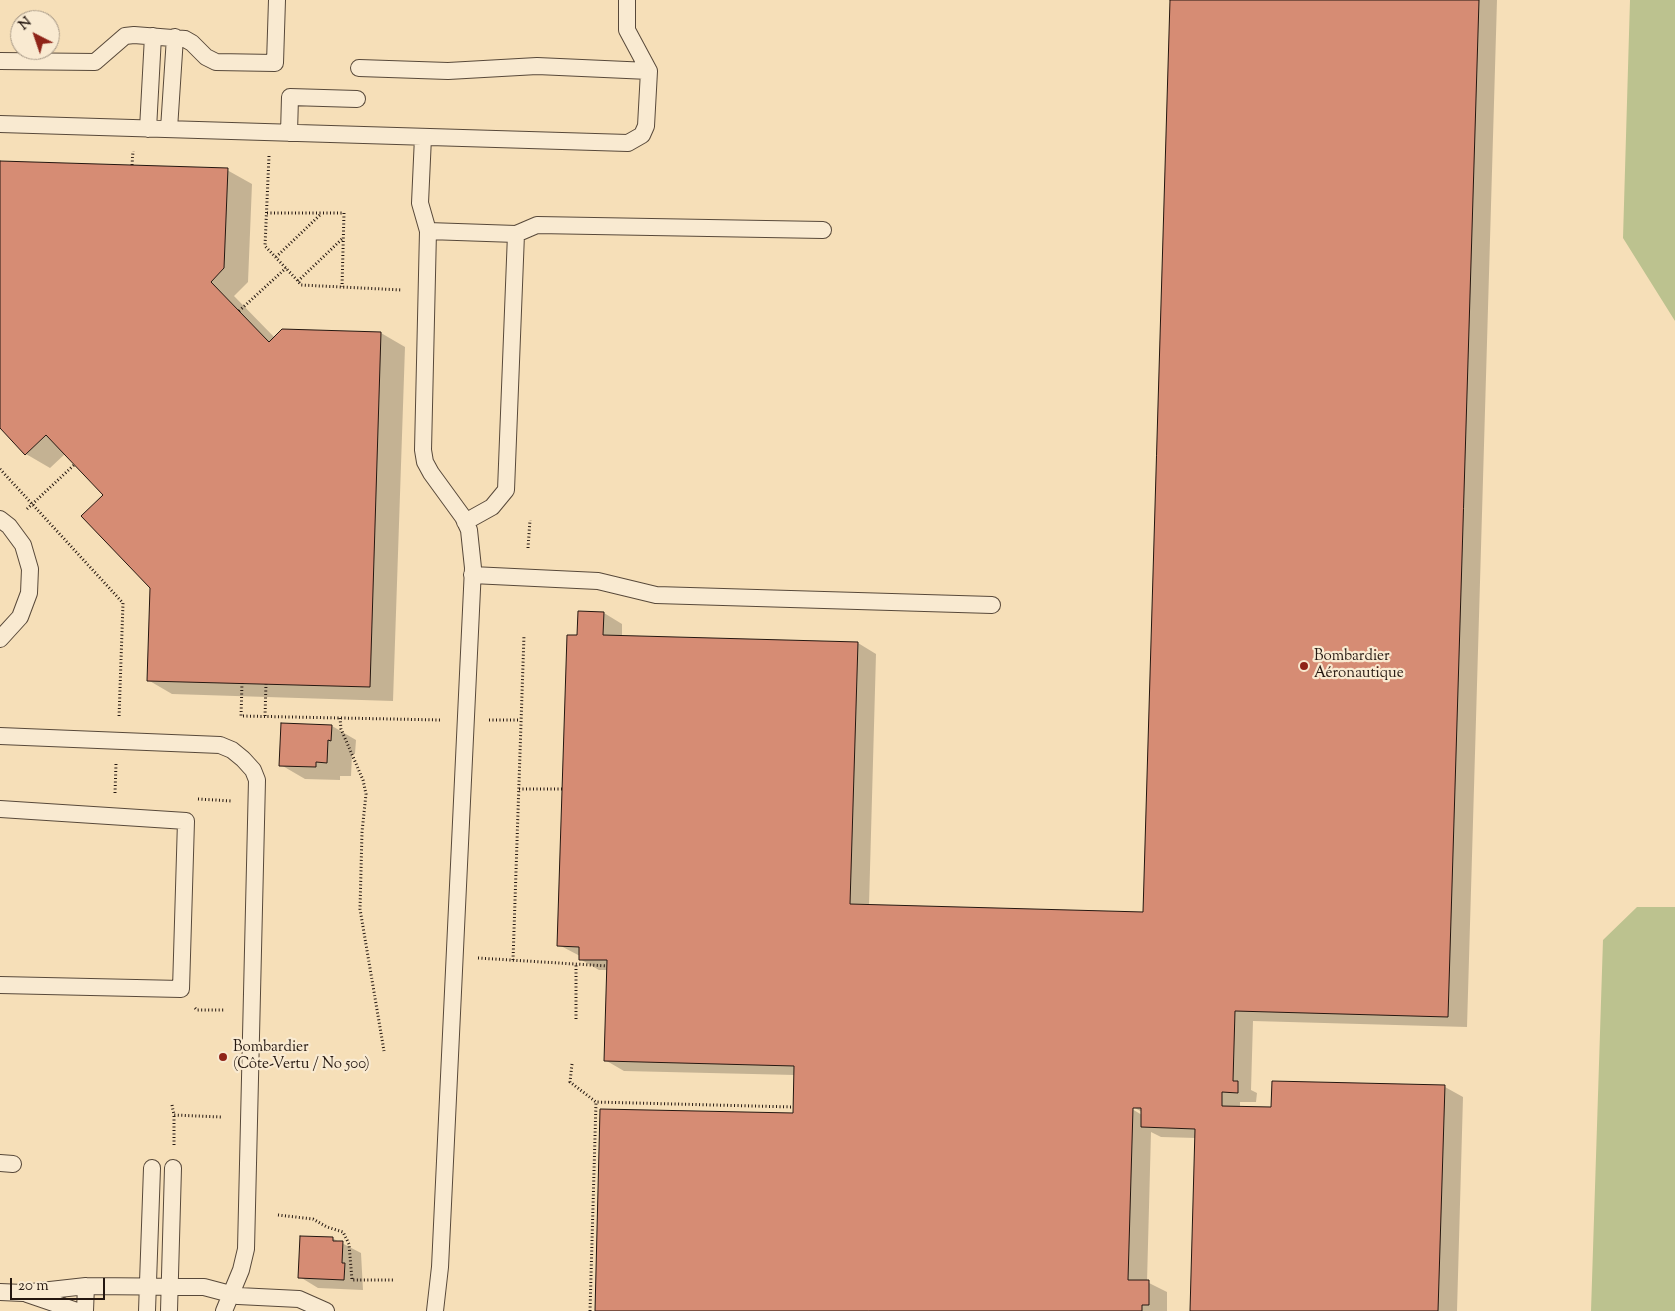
<!DOCTYPE html>
<meta charset="utf-8">
<style>
body{margin:0}
#map{position:relative;width:1675px;height:1311px;overflow:hidden;background:#f6dfb8;font-family:"Sorts Mill Goudy",serif}
canvas{display:block}
.north{position:absolute;left:10px;top:10px;width:50px;height:50px;box-sizing:border-box;background:#f9ead1;border:1px solid #a49684;border-radius:50%;rotate:319deg;font-size:14px;font-weight:700;line-height:20px;text-align:center;color:#241710}
.north::after{content:'';display:block;margin:auto;width:18px;height:22px;background:#8f2418;clip-path:polygon(50% 0,100% 100%,50% 72%,0 100%)}
.scale{position:absolute;left:10px;top:1278px;width:95px;height:22px;box-sizing:border-box;border:2px solid #241710;border-top:0;padding-left:6px;font-size:15px;line-height:18px;white-space:nowrap;color:#241710;-webkit-text-stroke:4px #f9ead1;paint-order:stroke}
</style>
<div id="map">
<canvas width="1675" height="1311"></canvas>
<div class="north">N</div>
<div class="scale">20 m</div>
</div>
<script>
const c = document.querySelector('canvas').getContext('2d');
c.lineJoin = 'round';
function fill(path, color) {
  c.fillStyle = color;
  c.fill(path, 'evenodd');
}
function poly(rows) {
  const path = new Path2D();
  for (const r of rows) {
    path.moveTo(r[0], r[1]);
    for (let i = 2; i < r.length; i += 2) path.lineTo(r[i], r[i + 1]);
  }
  return path;
}
function strokePath(path, color, width, dash) {
  c.strokeStyle = color;
  c.lineWidth = width;
  c.lineCap = dash ? 'butt' : 'round';
  c.setLineDash(dash || []);
  c.stroke(path);
}
function drawText(font, color, halo, rows, align = 'center') {
  c.font = font + ' "Sorts Mill Goudy",serif';
  c.lineWidth = 4.5;
  c.setLineDash([]);
  c.textBaseline = 'middle';
  c.strokeStyle = halo;
  c.fillStyle = color;
  for (const [text, x, y, turn = 0] of rows) {
    c.save();
    c.translate(x, y);
    c.rotate((+turn || 0) * Math.PI / 180);
    c.textAlign = isNaN(turn) ? turn : align;
    if (halo) c.strokeText(text, 0, 0);
    c.fillText(text, 0, 0);
    c.restore();
  }
}
fill(poly([
 [1630,0,1675,0,1675,321,1623,238],
 [1637,907,1675,907,1675,1311,1591,1311,1603,940]
]), '#bcc28f');
fill(poly([
 [1171,0,1497,0,1467,1027,1253,1021,1251,1090,1257,1093,1256,1102,1240,1102,1240,1107,1272,1108,1445,1087,1463,1097,1457,1311,1191,1311,1196,1138,1161,1137,1151,1132,1147,1282,1167,1292,1167,1311,596,1311,794,1114,795,1075,624,1071,605,1060,608,970,599,970,580,959,580,956,559,945,578,636,604,613,622,624,622,637,858,643,876,654,869,905,1144,913],
 [1128,1104,1142,1112,1142,1115,1127,1106],
 [0,162,227,170,252,184,248,282,234,296,275,338,381,333,405,347,393,701,172,694,148,680,151,588,105,495,66,453,50,468,26,454,0,426],
 [332,726,356,740,355,754,352,754,351,776,340,776,340,780,305,779,281,765],
 [332,1238,361,1253,363,1290,318,1288,300,1277]
]), '#0003');
const building = poly([
 [1170,0,1479,0,1448,1017,1235,1011,1233,1081,1238,1081,1238,1093,1222,1092,1222,1106,1271,1107,1272,1081,1445,1085,1438,1311,1190,1311,1195,1129,1141,1127,1141,1108,1133,1108,1128,1280,1149,1280,1149,1305,1142,1305,1142,1311,595,1311,600,1109,793,1113,794,1066,604,1061,607,960,579,960,579,947,557,946,567,635,577,635,578,611,604,612,603,635,858,642,850,904,1143,912,1170,0],
 [0,161,228,168,224,268,211,282,269,342,282,329,381,332,370,687,147,681,150,588,81,516,103,495,46,435,25,455,0,428,0,161],
 [281,723,332,725,331,741,328,740,327,763,316,762,316,767,279,766,281,723],
 [300,1236,333,1237,333,1241,343,1241,342,1263,345,1263,344,1280,298,1278,300,1236]
]);
fill(building, '#d68c74');
strokePath(building, '#241710', 1);
const service = poly([
 [0,61,95,62,125,36,134,35,185,39,192,43,206,57,216,62,275,63,277,0],
 [359,68,448,71,537,66,649,71],
 [0,124,628,143,642,135,646,126,649,71,627,30,627,0],
 [148,129,153,36],
 [169,129,175,37],
 [289,133,290,97,357,99],
 [423,137,420,203,428,231,423,450,425,462,431,473,463,517,469,530,473,568,440,1267,435,1311],
 [428,231,516,234,506,490,492,507,465,522],
 [516,234,537,225,823,230],
 [0,519,9,526,23,545,30,569,29,593,20,617,0,639],
 [472,575,598,581,656,595,992,605],
 [0,736,220,745,232,750,243,759,253,770,257,780,246,1249,241,1270,224,1311],
 [0,809,186,821,181,989,0,985],
 [0,1163,13,1164],
 [0,1292,23,1293,86,1286,204,1287,238,1296,299,1299,326,1311],
 [27,1294,77,1311],
 [85,1311,86,1286],
 [147,1311,152,1168],
 [169,1311,173,1168]
]);
strokePath(service, '#58493a', 18);
strokePath(poly([
 [269,156,265,246,298,281,301,285,402,290],
 [132,165,133,151],
 [267,213,344,213,342,287],
 [276,257,321,214],
 [298,281,343,238],
 [239,311,286,268],
 [0,469,123,603,119,718],
 [27,509,74,465],
 [528,548,530,520],
 [242,683,241,716,441,720],
 [265,716,266,684],
 [340,718,341,729,363,780,366,794,362,832,360,909,384,1051],
 [489,720,520,720],
 [519,789,562,789],
 [115,793,116,764],
 [198,799,232,801],
 [478,958,607,966],
 [513,960,524,635],
 [195,1008,197,1010,225,1010],
 [576,1019,576,964],
 [572,1064,570,1082,596,1102,793,1107],
 [172,1105,174,1115,221,1117],
 [174,1145,174,1115],
 [278,1215,313,1219,327,1227,343,1232,349,1244,352,1280,393,1280],
 [590,1311,596,1102]
]), '#241710', 3, [1, 2.5]);
strokePath(service, '#f9ead1', 16);
for (const [x, y, r, color] of [
 [1304,666,5,"#8f2418"],
 [223,1057,5,"#8f2418"]
]) {
  const dot = new Path2D();
  dot.arc(x, y, r, 0, 2 * Math.PI);
  c.fillStyle = color;
  c.fill(dot);
  strokePath(dot, '#f9ead1', 2);
}
drawText('15px', '#241710', '#f9ead1', [
 ["Bombardier",1314,657],
 ["Aéronautique",1314,674],
 ["Bombardier",233,1048],
 ["(Côte-Vertu / No 500)",233,1065]
], 'left');
</script>
